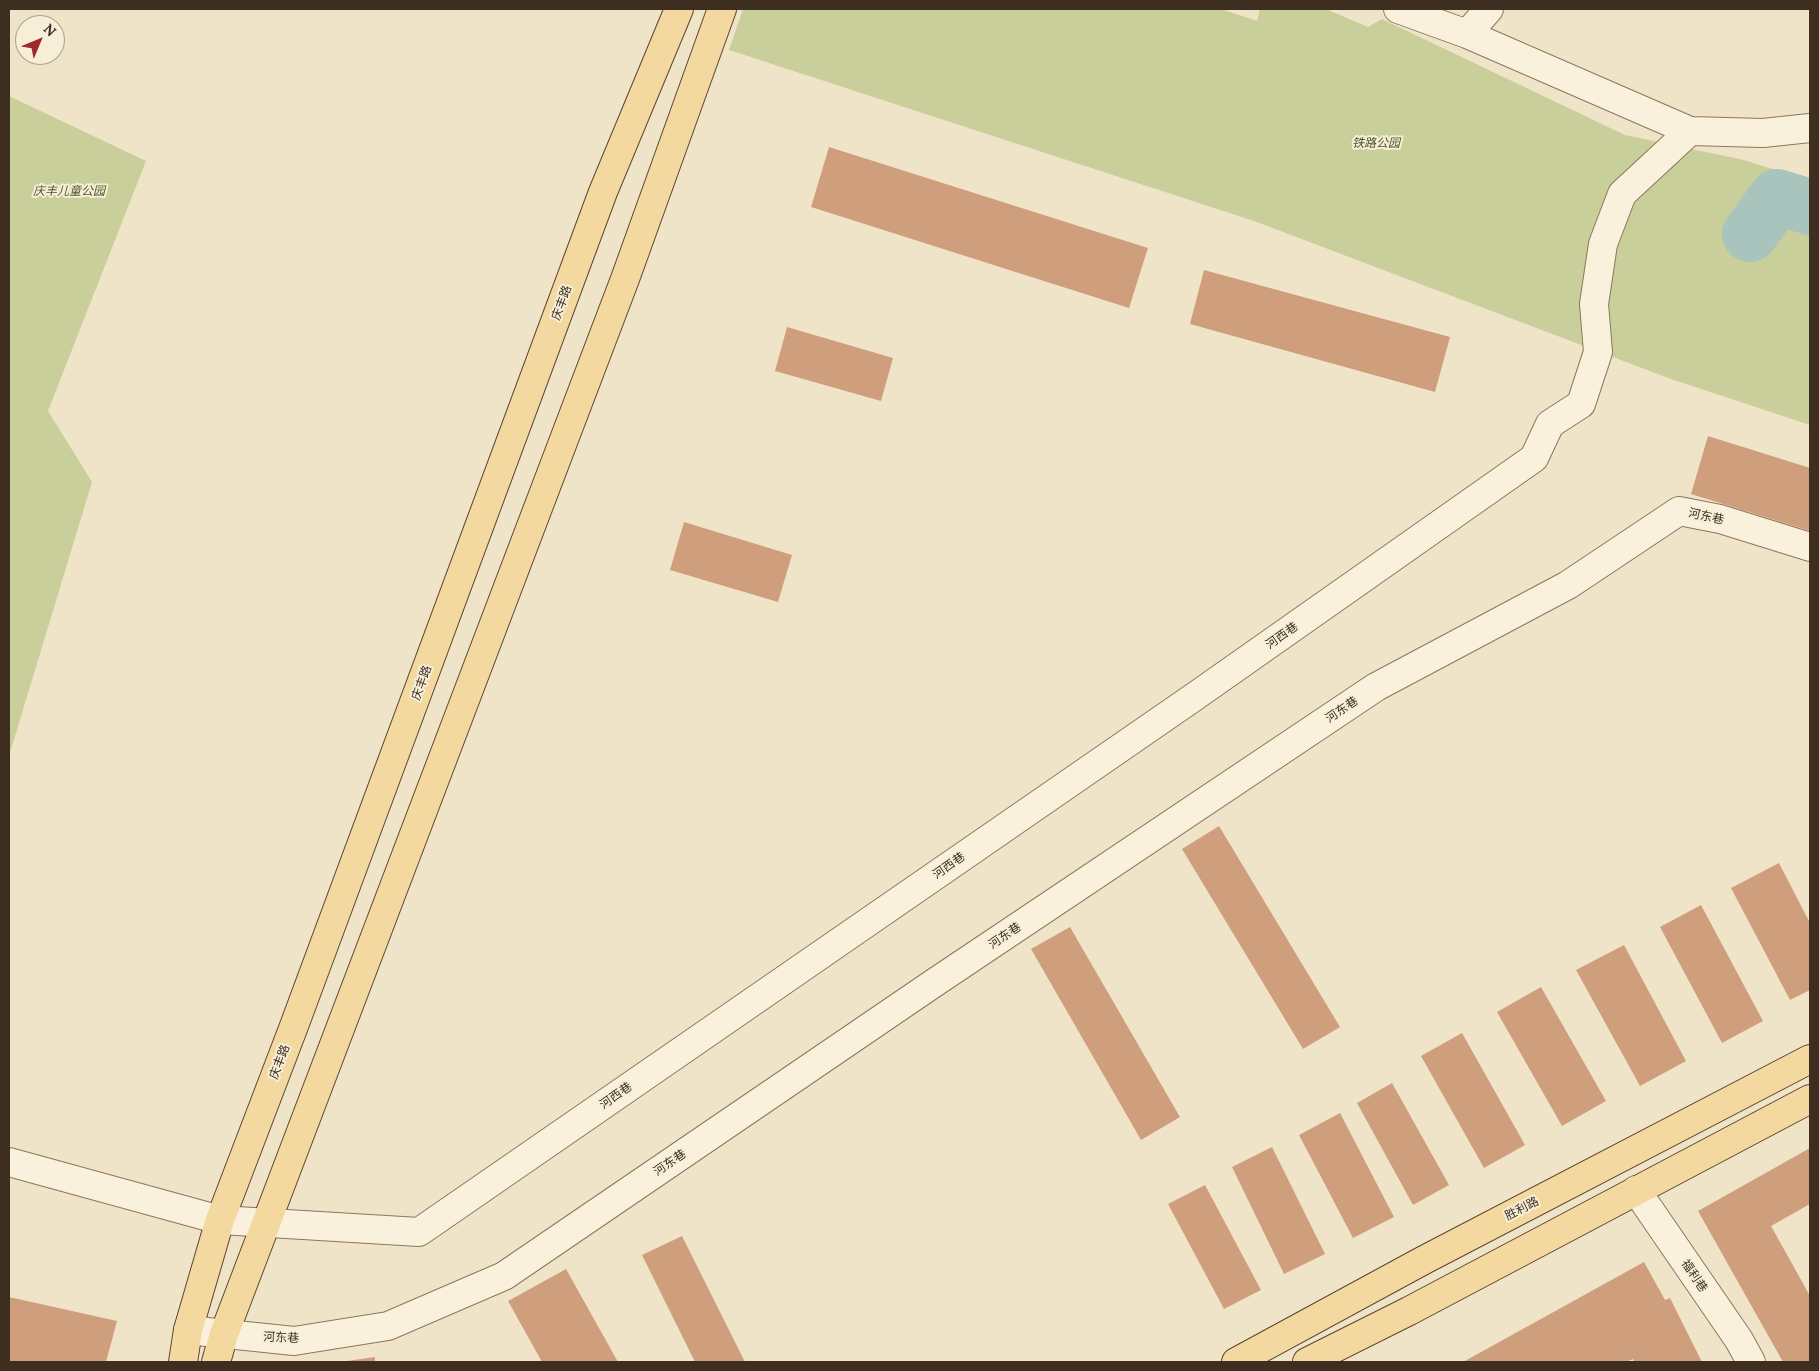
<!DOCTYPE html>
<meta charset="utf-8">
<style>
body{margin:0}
#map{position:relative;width:1819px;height:1371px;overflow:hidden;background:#f0e4c8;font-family:Lora,serif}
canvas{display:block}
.frame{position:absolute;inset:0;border:10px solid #3d2e20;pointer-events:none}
.north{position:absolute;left:15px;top:15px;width:50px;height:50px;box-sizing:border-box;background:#f7eed8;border:1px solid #ada18e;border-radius:50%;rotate:45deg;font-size:14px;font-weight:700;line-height:20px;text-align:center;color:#3d2e20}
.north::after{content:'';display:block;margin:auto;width:18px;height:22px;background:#9e2a2b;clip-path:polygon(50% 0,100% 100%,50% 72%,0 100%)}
</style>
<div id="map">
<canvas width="1819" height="1371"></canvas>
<div class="frame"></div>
<div class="north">N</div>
</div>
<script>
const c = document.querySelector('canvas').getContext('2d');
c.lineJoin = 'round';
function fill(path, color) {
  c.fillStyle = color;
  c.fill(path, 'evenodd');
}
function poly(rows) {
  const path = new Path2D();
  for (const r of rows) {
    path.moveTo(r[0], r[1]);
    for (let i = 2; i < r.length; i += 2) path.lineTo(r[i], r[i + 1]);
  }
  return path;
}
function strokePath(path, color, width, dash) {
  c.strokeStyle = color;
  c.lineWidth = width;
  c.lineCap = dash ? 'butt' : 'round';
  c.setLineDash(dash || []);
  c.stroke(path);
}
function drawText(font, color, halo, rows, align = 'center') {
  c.font = font + ' Lora,"Noto Sans SC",serif';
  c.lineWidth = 4;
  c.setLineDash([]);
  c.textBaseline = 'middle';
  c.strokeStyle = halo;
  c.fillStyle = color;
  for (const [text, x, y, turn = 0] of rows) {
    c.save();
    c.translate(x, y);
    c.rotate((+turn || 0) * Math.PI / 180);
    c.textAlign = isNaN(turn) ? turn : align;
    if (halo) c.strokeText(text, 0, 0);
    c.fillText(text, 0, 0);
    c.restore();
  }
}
fill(poly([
 [743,9,1221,9,1257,21,1260,9,1326,9,1368,27,1382,19,1625,135,1744,160,1810,181,1810,425,1671,379,1254,221,729,50],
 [9,96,146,161,48,411,92,482,9,756]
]), '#c9cf9b');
strokePath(poly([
 [1750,234,1777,197,1810,207]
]), '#a9c4bc', 56);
fill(poly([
 [829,147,1148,248,1129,308,811,207],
 [1204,270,1450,337,1435,392,1190,324],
 [787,327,893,358,881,401,775,371],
 [1708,436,1810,468,1810,531,1691,494],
 [684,522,792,555,778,602,670,570],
 [1219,826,1340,1027,1303,1049,1182,849],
 [1779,863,1810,923,1810,990,1790,1000,1731,888],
 [1701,905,1763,1021,1722,1043,1660,927],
 [1070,927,1180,1117,1141,1140,1031,949],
 [1624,945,1686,1061,1640,1086,1576,970],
 [1541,987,1606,1101,1562,1126,1497,1012],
 [1462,1033,1525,1145,1484,1168,1421,1056],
 [1392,1083,1449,1185,1413,1205,1357,1103],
 [1340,1113,1394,1217,1353,1238,1299,1135],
 [1272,1147,1325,1254,1284,1274,1232,1167],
 [1810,1148,1810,1204,1771,1226,1810,1296,1810,1362,1783,1362,1698,1211],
 [1205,1185,1261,1290,1224,1309,1168,1204],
 [682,1236,745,1362,695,1362,642,1255],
 [1644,1262,1665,1300,1670,1298,1702,1362,1634,1362,1633,1359,1626,1362,1463,1362],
 [566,1269,618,1362,542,1362,508,1301],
 [9,1297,117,1321,106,1362,9,1362],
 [375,1357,375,1362,347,1362,347,1361]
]), '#cf9f7d');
const minor = poly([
 [1398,9,1467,34,1489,9],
 [1467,34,1690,131,1763,133,1810,128],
 [9,1162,220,1220,419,1232,1194,697,1534,458,1550,424,1581,404,1598,352,1594,304,1603,244,1622,194,1690,131],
 [1636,1190,1739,1340,1751,1362],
 [188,1330,294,1341,388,1326,504,1276,934,983,1376,687,1568,585,1679,511,1720,519,1810,547]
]);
const major = poly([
 [183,1362,188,1330,220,1220,294,1026,603,192,679,9],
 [216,1362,224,1334,625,279,722,9],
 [1236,1362,1424,1260,1810,1059],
 [1307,1362,1409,1311,1810,1099]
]);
strokePath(minor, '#8d765c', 30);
strokePath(major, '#5b4430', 30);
strokePath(minor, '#faf1dc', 28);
strokePath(major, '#f3d9a0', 28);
drawText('italic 12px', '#4d5a26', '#f7eed8', [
 ["铁路公园",1376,144],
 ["庆丰儿童公园",69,192]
]);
drawText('12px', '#3d2e20', '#f7eed8', [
 ["庆丰路",562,303,-70],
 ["河东巷",1706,517,12],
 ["河西巷",1282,636,-35],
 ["庆丰路",422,683,-70],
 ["河东巷",1342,710,-34],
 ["河西巷",949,866,-35],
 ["河东巷",1005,936,-34],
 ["庆丰路",280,1062,-69],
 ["河西巷",616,1096,-35],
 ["河东巷",670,1163,-34],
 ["胜利路",1522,1209,-27],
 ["福利巷",1694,1276,56],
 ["河东巷",281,1338,2]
]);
</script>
